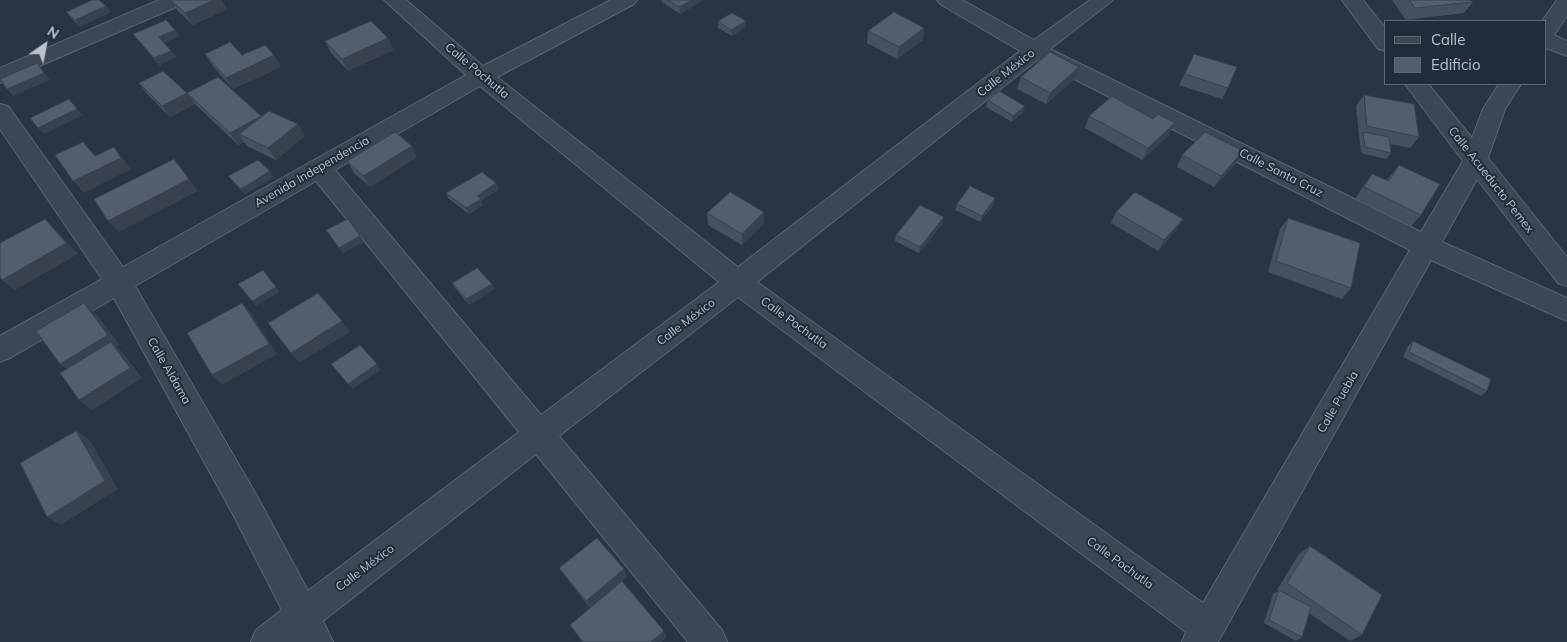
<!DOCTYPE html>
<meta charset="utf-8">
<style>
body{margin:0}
#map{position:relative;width:1567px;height:642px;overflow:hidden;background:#273545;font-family:Mulish,sans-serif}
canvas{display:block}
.legend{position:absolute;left:1384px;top:20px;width:162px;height:65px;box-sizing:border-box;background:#202c3a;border:1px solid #5d6875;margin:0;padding:6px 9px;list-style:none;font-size:15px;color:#b9c2ce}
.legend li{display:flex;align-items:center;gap:10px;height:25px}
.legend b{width:25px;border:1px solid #5d6875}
.north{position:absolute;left:20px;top:20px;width:50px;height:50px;-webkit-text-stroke:4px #202c3a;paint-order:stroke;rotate:33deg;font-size:14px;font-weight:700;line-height:20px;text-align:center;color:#b9c2ce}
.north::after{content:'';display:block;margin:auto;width:18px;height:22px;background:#b9c2ce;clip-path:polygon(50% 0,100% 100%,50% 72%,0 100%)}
</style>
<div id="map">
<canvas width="1567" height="642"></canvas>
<ul class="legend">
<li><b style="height:6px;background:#3b4754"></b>Calle</li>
<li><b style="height:14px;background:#505e70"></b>Edificio</li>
</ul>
<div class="north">N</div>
</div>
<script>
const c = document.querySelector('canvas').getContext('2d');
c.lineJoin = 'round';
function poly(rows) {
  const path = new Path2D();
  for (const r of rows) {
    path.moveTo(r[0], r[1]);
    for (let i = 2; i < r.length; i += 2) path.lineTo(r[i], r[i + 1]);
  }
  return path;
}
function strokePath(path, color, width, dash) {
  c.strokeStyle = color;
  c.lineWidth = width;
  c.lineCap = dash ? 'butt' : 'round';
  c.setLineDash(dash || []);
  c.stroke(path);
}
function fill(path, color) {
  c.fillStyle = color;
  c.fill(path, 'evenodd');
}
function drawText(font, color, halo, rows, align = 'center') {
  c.font = font + ' Mulish,sans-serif';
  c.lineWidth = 4;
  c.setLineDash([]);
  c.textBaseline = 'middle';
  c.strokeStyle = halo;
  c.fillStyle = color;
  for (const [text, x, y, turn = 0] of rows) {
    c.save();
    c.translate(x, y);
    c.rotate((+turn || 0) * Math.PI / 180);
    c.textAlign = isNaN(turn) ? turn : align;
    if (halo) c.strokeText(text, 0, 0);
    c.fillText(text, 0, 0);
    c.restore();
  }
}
const minor = poly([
 [159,0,186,0,183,4,0,83,0,68,159,0],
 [384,0,406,0,483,66,611,0,637,0,634,4,497,77,738,267,1020,51,940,4,937,0,962,0,1034,40,1090,0,1113,0,1050,49,1421,232,1463,161,1405,84,1428,84,1472,138,1483,109,1499,84,1521,84,1505,109,1488,158,1567,257,1567,286,1558,283,1477,179,1442,242,1567,298,1567,321,1431,260,1218,642,1182,642,1186,632,738,297,559,436,722,630,727,642,688,642,536,454,323,621,333,642,251,642,256,630,282,610,235,518,114,298,10,358,0,362,0,336,102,279,0,129,0,104,8,106,123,267,466,75,384,0],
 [1037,60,1410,250,1203,603,757,282,1037,60],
 [480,86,719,282,541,415,335,170,480,86],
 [316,181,519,432,308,591,257,496,135,286,316,181],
 [1342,0,1363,0,1386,29,1386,51,1378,49,1342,0],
 [1557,0,1567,0,1567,16,1554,35,1567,41,1567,56,1546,48,1546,21,1542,21,1557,0]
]);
strokePath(minor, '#5a6572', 2);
fill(minor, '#3b4754');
fill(poly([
 [171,0,221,0,227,9,193,25,178,11],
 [661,0,703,0,680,14,662,2],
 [1392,0,1469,0,1473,2,1464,13,1406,20],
 [106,6,111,12,80,27,71,18,66,12],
 [718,21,746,27,732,36,718,28],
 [924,28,923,40,897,59,867,43,868,31],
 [175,30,179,36,164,43,176,57,159,65,133,34],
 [388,38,393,50,348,71,331,53,325,41],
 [205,54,281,67,233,89,212,65],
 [1194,54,1228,88,1222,99,1179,85],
 [1021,77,1075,79,1046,104,1017,89],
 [139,83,195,104,170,117,148,95],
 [187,93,262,117,305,136,276,160,247,146,244,142,238,145,195,104],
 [1364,95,1419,137,1410,148,1390,144,1391,153,1386,159,1361,153,1356,106],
 [988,100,1023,112,1012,122,986,107],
 [1089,116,1169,135,1142,160,1085,128],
 [1182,155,1236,163,1214,187,1177,167],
 [417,157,370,187,354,173,347,161],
 [1399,165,1421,215,1411,226,1355,199,1364,185,1372,174,1387,180],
 [228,176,274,177,245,194,233,182],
 [496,183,499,189,481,201,483,205,469,214,448,198,446,193],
 [995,198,994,204,980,222,955,210,957,204],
 [764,212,764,223,742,245,708,225,707,213],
 [1116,212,1183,219,1176,230,1158,251,1111,223],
 [1288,218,1351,288,1342,299,1268,272,1280,229],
 [943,223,919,253,895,241,896,235],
 [452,283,492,284,494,289,469,305,455,288],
 [1413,341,1487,391,1481,396,1403,357,1408,346],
 [1310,546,1362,635,1350,641,1309,613,1302,637,1296,641,1264,623,1273,594,1278,591,1277,590,1299,554],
 [559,568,624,569,627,577,622,581,666,637,661,642,582,642,570,625,590,608,564,575]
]), '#455160');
fill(poly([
 [214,0,221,0,227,9,193,25,185,13],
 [692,0,703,0,680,14,679,7],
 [106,6,111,12,80,27,75,20],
 [746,21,746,27,732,36,731,30],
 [924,28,923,40,897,59,899,47],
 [175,30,179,36,163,43,159,37],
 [388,38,393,50,348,71,342,59],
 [171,51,176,57,159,65,154,58],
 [274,55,281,67,233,89,226,78],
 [37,63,50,80,13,96,7,89],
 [1079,67,1075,79,1046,104,1050,93],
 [187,93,195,104,170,117,162,106],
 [1025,106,1023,112,1012,122,1013,116],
 [77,109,83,115,44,134,38,128],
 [261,116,269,128,239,134,244,142,238,145,230,133],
 [1175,123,1169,135,1142,160,1148,148],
 [298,124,305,136,276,160,268,148],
 [83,142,104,166,114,147,131,169,84,193,73,181,95,156],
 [412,146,417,157,370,187,363,176],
 [1243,151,1236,163,1214,187,1221,176],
 [174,159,198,191,119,232,108,221],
 [270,171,274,177,245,194,241,189],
 [496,183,499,189,481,201,483,205,469,214,466,208,477,196],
 [995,198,994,204,980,222,982,216],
 [764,212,764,223,742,245,742,234],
 [944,217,943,223,919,253,920,247],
 [45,219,56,230,78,254,15,290,2,280],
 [1183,219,1176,230,1158,251,1164,240],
 [360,236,364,242,343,253,339,248],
 [263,270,280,292,256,306,252,301],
 [492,284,494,289,469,305,466,299],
 [84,303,96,314,120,345,116,347,122,352,142,378,92,410,79,400,73,374,60,364],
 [242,303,251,313,277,354,222,385,212,375],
 [342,321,350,332,299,363,291,353],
 [377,364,381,370,352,389,348,384],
 [76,431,90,440,118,489,61,525,47,517],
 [624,569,627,577,590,608,586,601],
 [664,631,666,637,661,642,651,642]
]), '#38424e');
const building = poly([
 [92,0,99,0,106,6,75,20,66,12,92,0],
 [171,0,214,0,185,13,171,0],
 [668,0,692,0,679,7,668,0],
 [1409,0,1469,0,1473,2,1415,8,1409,0],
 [894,12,924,28,899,47,868,31,894,12],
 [732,13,746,21,731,30,718,21,732,13],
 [166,20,175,30,159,37,171,51,154,58,133,34,166,20],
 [371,21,388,38,342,59,325,41,371,21],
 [230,42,242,55,265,45,274,55,226,78,205,54,230,42],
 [1050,52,1079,67,1050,93,1021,77,1050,52],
 [1194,54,1237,67,1228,88,1185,74,1194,54],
 [37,63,44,73,7,89,0,79,37,63],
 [163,71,187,93,162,106,139,83,163,71],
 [218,77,261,116,230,133,187,93,218,77],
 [999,91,1025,106,1013,116,988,100,999,91],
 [1364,95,1414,104,1419,137,1367,126,1364,95],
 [1112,96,1153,119,1158,114,1175,123,1148,148,1089,116,1112,96],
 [69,99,77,109,38,128,30,118,69,99],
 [269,111,298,124,268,148,239,134,269,111],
 [395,132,412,146,363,176,347,161,395,132],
 [1205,132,1243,151,1221,176,1182,155,1205,132],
 [1363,132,1389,137,1391,153,1365,147,1363,132],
 [83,142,95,156,114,147,121,158,73,181,55,155,83,142],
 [174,159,189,179,108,221,94,199,174,159],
 [258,160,270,171,241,189,228,176,258,160],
 [1399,165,1440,184,1421,215,1364,187,1372,174,1389,181,1399,165],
 [482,172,496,183,477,196,481,199,466,208,446,193,482,172],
 [970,186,995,198,982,216,957,204,970,186],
 [730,192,764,212,742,234,707,213,730,192],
 [1135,192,1183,219,1164,240,1116,212,1135,192],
 [920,205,944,217,920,247,896,235,920,205],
 [1288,218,1360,243,1351,288,1276,261,1288,218],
 [45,219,66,243,2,280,0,277,0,243,45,219],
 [348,219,360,236,339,248,326,230,348,219],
 [477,268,492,284,466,299,452,283,477,268],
 [263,270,276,287,252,301,238,284,263,270],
 [318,293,342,321,291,353,268,323,318,293],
 [84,303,108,335,60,364,36,331,84,303],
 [242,303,269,344,212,375,187,333,242,303],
 [1413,341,1491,379,1487,391,1409,352,1413,341],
 [111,342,130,368,79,400,60,373,111,342],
 [360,345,377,364,348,384,331,364,360,345],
 [76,431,105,481,47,517,20,463,76,431],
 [597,538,624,569,586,601,559,568,597,538],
 [1310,546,1382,595,1362,635,1287,583,1310,546],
 [622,581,664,631,651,642,583,642,570,625,622,581],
 [1279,590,1311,607,1302,637,1269,620,1279,590]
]);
fill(building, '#505e70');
strokePath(building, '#38424e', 1);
drawText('12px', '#b9c2ce', '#202c3a', [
 ["Calle Pochutla",477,71,40],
 ["Calle México",1006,73,-38],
 ["Avenida Independencia",312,172,-30],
 ["Calle Santa Cruz",1281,173,27],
 ["Calle Acueducto Pemex",1491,180,52],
 ["Calle México",686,322,-37],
 ["Calle Pochutla",794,323,36],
 ["Calle Aldama",169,371,60],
 ["Calle Puebla",1338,402,-60],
 ["Calle Pochutla",1120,563,36],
 ["Calle México",365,568,-37]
]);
</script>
